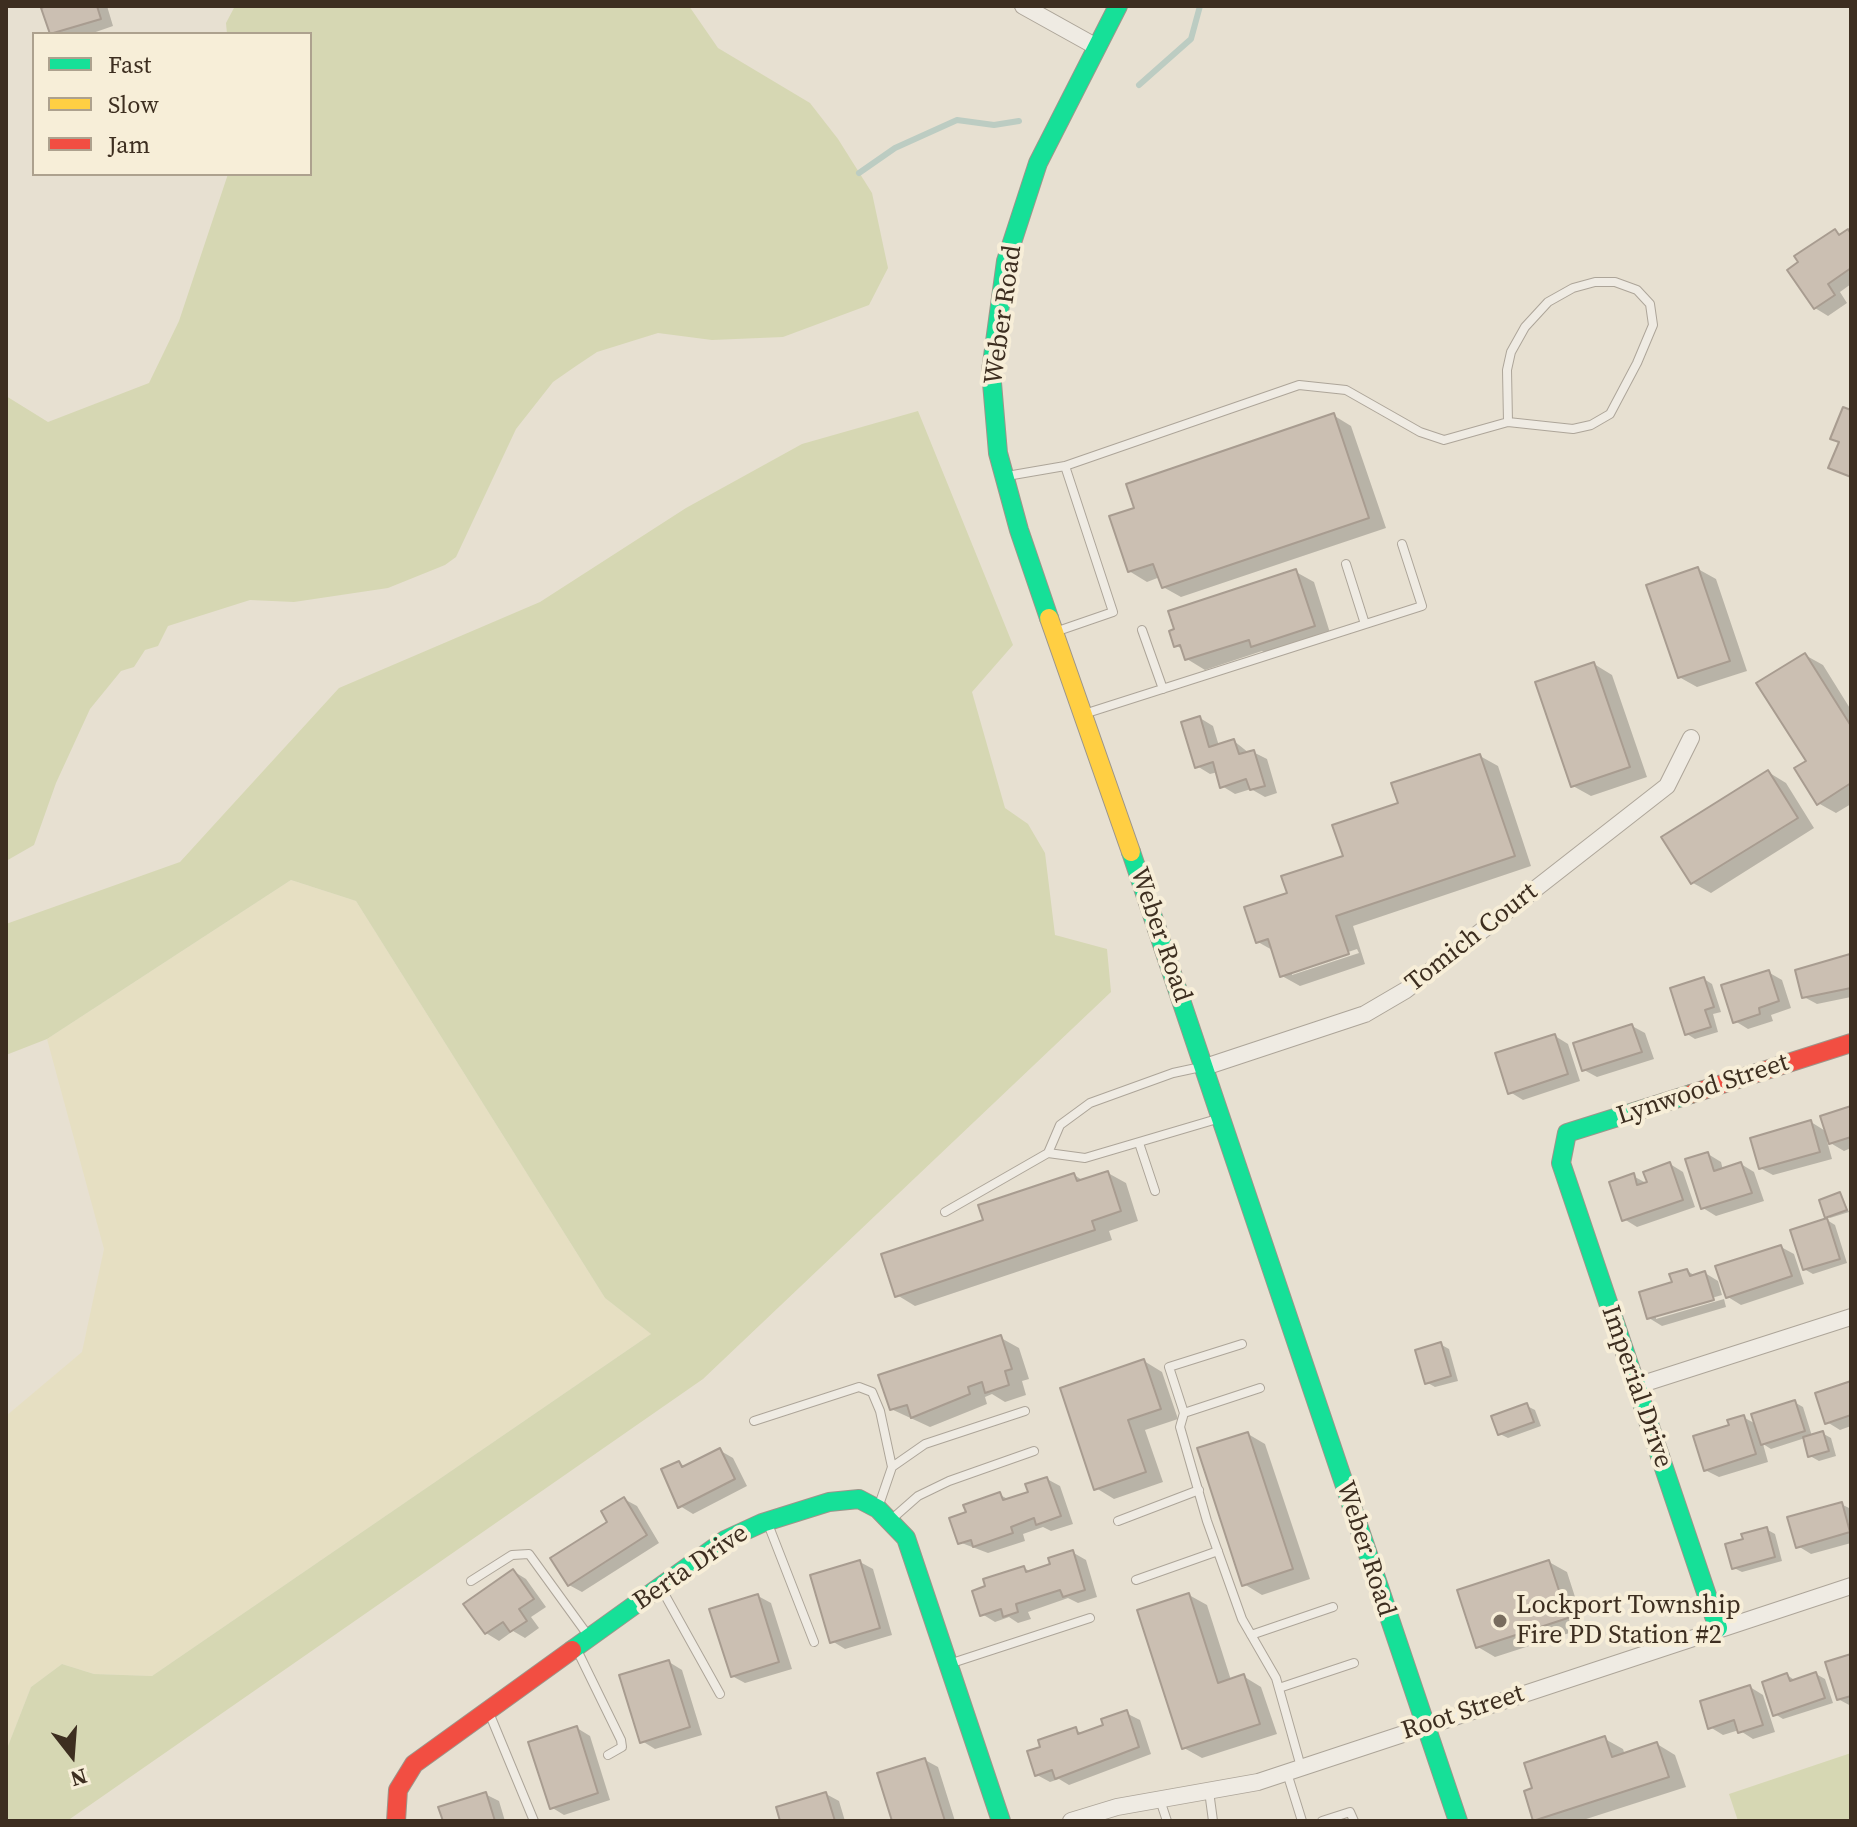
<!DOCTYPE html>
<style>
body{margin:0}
#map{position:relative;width:1857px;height:1827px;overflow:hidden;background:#e7e0d1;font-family:"Source Serif 4",serif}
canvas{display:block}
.frame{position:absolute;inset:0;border:8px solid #3d2e20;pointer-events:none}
.legend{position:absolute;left:32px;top:32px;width:280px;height:144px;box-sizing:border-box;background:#f7eed8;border:2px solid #ada18e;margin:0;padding:10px 14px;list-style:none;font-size:24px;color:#3d2e20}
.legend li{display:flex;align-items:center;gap:16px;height:40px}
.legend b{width:40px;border:2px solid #ada18e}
.north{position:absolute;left:32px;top:1715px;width:80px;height:80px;-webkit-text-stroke:6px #f7eed8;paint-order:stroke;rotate:163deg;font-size:22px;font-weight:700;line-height:32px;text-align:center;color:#3d2e20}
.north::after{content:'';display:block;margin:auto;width:28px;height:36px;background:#3d2e20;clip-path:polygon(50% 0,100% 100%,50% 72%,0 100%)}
</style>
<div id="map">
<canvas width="1857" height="1827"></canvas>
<div class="frame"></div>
<ul class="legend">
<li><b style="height:10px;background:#16e098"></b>Fast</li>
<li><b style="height:10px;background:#ffcf43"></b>Slow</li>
<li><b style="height:10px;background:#f24e42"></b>Jam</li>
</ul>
<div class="north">N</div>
</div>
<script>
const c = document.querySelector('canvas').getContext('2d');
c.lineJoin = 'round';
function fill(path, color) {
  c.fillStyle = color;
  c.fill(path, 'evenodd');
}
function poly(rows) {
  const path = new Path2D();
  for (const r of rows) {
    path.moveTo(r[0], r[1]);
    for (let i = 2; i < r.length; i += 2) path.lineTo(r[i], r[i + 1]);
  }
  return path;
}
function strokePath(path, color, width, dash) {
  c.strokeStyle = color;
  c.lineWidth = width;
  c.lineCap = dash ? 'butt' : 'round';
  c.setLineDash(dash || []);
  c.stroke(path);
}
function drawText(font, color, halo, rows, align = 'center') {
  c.font = font + ' "Source Serif 4",serif';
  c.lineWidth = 8;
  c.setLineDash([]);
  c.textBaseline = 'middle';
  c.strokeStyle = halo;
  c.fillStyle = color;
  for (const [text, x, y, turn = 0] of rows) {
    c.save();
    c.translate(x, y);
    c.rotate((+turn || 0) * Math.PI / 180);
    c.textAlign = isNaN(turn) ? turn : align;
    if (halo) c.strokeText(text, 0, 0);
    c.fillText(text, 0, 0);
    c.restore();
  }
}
fill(poly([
 [291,880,356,901,605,1298,651,1334,152,1676,94,1674,62,1664,31,1687,6,1751,6,1416,82,1352,104,1249,47,1039]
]), '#e6dfc2');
fill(poly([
 [235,6,689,6,718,48,810,103,838,139,872,193,888,268,869,305,783,337,712,340,658,333,597,352,576,366,553,382,516,429,456,557,445,565,388,588,294,602,250,600,168,626,158,646,145,650,134,667,121,671,90,709,56,783,34,845,6,861,6,396,48,422,149,383,179,321,228,174,310,174,310,34,227,34,226,23],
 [918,411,1013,645,972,692,1005,808,1028,824,1045,853,1055,935,1107,949,1111,992,703,1379,67,1821,6,1821,6,1751,31,1687,62,1664,94,1674,152,1676,651,1334,605,1298,356,901,291,880,47,1039,6,1055,6,924,180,862,339,688,540,602,686,508,802,444],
 [1851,1753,1851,1821,1738,1821,1729,1794]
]), '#d6d7b3');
fill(poly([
 [48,6,107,6,113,26,90,34,52,34,43,9],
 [1835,231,1842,235,1851,234,1851,284,1840,292,1847,303,1828,316,1815,308],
 [1333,415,1351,426,1386,528,1181,597,1163,587,1160,577,1147,582,1129,571,1136,509],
 [1698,569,1716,579,1747,671,1697,687,1679,677],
 [1296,572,1314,582,1331,636,1271,656,1262,651,1205,670,1187,659,1184,650,1175,645],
 [1805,655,1823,665,1851,710,1851,804,1836,813,1818,803,1808,762],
 [1594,664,1612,675,1647,777,1591,796,1573,786],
 [1200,718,1213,726,1219,746,1234,741,1249,753,1253,752,1267,759,1277,793,1265,797,1251,789,1235,794,1222,786,1218,772,1210,774,1197,766],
 [1480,756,1498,766,1531,866,1353,926,1365,964,1300,986,1282,976,1274,951,1258,942,1289,894,1345,857,1401,805],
 [1357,949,1359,953,1292,975,1292,971],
 [1768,772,1786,783,1814,828,1711,893,1693,883],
 [1850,957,1851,997,1817,1004,1804,997],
 [1768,972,1782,980,1791,1008,1771,1015,1773,1021,1748,1029,1735,1021],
 [1704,979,1712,984,1721,1012,1713,1014,1718,1032,1695,1039,1687,1034],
 [1632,1026,1645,1033,1654,1059,1597,1077,1584,1070],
 [1555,1036,1568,1044,1580,1081,1523,1100,1510,1092],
 [1851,1108,1851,1148,1844,1151,1827,1141,1832,1159,1773,1175,1760,1168,1811,1122,1827,1132],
 [1708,1154,1721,1162,1723,1170,1741,1164,1754,1172,1764,1201,1716,1216,1703,1208],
 [1670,1164,1683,1172,1695,1207,1637,1227,1624,1219,1633,1176,1650,1185],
 [1108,1173,1126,1183,1138,1221,1109,1231,1112,1240,915,1306,897,1295,1074,1175,1084,1181],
 [1840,1194,1849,1212,1830,1218,1827,1216],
 [1827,1220,1835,1225,1847,1263,1813,1274,1804,1269],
 [1781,1247,1794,1254,1804,1284,1741,1305,1728,1297],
 [1687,1271,1696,1276,1705,1273,1718,1281,1722,1295,1656,1314,1656,1319,1724,1299,1726,1307,1662,1326,1649,1318],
 [1001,1338,1019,1348,1029,1379,1022,1381,1026,1395,1005,1402,992,1394,985,1397,987,1404,930,1427,891,1409],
 [1440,1344,1449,1349,1458,1381,1435,1387,1426,1382],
 [1144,1361,1162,1372,1178,1419,1145,1430,1163,1482,1114,1499,1096,1488],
 [1851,1383,1851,1426,1840,1430,1827,1422],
 [1794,1402,1803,1407,1812,1436,1822,1433,1831,1438,1836,1456,1819,1461,1810,1456,1805,1438,1771,1449,1763,1444,1768,1462,1719,1477,1705,1470,1731,1426,1743,1417,1756,1424],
 [1527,1406,1535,1410,1541,1426,1508,1438,1500,1434],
 [1248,1434,1265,1444,1310,1579,1262,1595,1244,1584],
 [719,1450,733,1458,747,1486,693,1514,680,1506,679,1463,686,1467],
 [1047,1479,1060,1486,1073,1524,1051,1531,1043,1527,1023,1534,1025,1541,988,1553,959,1542,968,1514,1000,1495,1010,1500,1030,1493],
 [624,1499,637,1506,659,1543,582,1592,569,1585],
 [1841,1504,1851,1509,1851,1543,1811,1554,1798,1546],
 [1766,1529,1775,1534,1782,1561,1742,1572,1734,1568],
 [1072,1552,1086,1560,1097,1597,1078,1603,1068,1598,1028,1612,1031,1619,1018,1623,1009,1617,995,1622,982,1614,1024,1568,1031,1572],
 [860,1562,873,1569,892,1635,845,1649,832,1641],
 [1549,1562,1567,1572,1585,1628,1495,1657,1478,1647],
 [513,1571,526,1579,546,1607,531,1617,539,1628,525,1638,513,1631,499,1641,486,1633],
 [1189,1595,1207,1605,1231,1680,1243,1676,1261,1687,1277,1734,1202,1758,1184,1748],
 [758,1596,771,1603,792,1669,745,1683,732,1676],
 [1851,1656,1851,1706,1838,1699],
 [669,1662,682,1670,702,1735,655,1749,642,1741],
 [1816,1674,1825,1679,1833,1703,1783,1719,1775,1714,1787,1675,1796,1681],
 [1750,1687,1763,1695,1775,1732,1753,1739,1739,1730,1723,1735,1710,1727],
 [1126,1713,1140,1720,1151,1754,1069,1785,1059,1779,1050,1782,1037,1775,1076,1730,1083,1734,1106,1727],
 [577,1728,590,1736,610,1800,564,1815,551,1807],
 [1605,1739,1623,1749,1625,1755,1657,1744,1675,1755,1686,1787,1580,1821,1535,1819,1534,1789],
 [925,1760,938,1767,955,1821,894,1821],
 [485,1794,499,1801,505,1821,445,1821],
 [826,1794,839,1801,845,1821,782,1821]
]), '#0003');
strokePath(poly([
 [1139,85,1191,39,1200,6],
 [859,173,895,148,957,120,994,125,1019,121]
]), '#bcccc2', 6);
const building = poly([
 [46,6,97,6,101,19,50,34,41,8,46,6],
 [1835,229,1839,235,1848,229,1851,234,1851,268,1828,284,1835,295,1814,309,1787,270,1798,262,1794,256,1835,229],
 [1843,407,1851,410,1851,477,1828,468,1839,442,1830,439,1843,407],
 [1334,413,1369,518,1162,588,1153,564,1128,572,1109,516,1134,508,1126,484,1334,413],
 [1698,567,1730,661,1678,678,1646,585,1698,567],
 [1296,569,1315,626,1251,647,1249,640,1185,660,1180,645,1174,647,1169,631,1174,629,1168,611,1296,569],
 [1805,653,1851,726,1851,783,1817,805,1794,768,1806,761,1756,683,1805,653],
 [1594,662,1630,767,1571,787,1535,682,1594,662],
 [1200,716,1209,747,1234,739,1239,754,1254,750,1265,786,1250,790,1246,779,1220,788,1213,762,1195,768,1181,722,1200,716],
 [1480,754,1515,856,1336,916,1349,954,1280,977,1268,939,1256,943,1244,907,1287,893,1281,876,1343,856,1332,825,1398,803,1391,783,1480,754],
 [1768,770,1798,818,1691,884,1661,837,1768,770],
 [1850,954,1851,988,1802,998,1795,970,1850,954],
 [1769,970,1779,1001,1759,1008,1760,1014,1733,1023,1721,985,1769,970],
 [1704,977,1714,1007,1705,1010,1711,1027,1685,1035,1670,988,1704,977],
 [1632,1024,1642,1052,1582,1071,1573,1043,1632,1024],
 [1555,1034,1568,1074,1508,1094,1495,1053,1555,1034],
 [1851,1106,1851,1137,1829,1144,1820,1116,1851,1106],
 [1811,1120,1820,1152,1759,1169,1750,1138,1811,1120],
 [1708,1152,1714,1171,1741,1162,1752,1193,1701,1209,1685,1159,1708,1152],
 [1670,1162,1683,1200,1622,1221,1609,1182,1634,1173,1637,1185,1647,1182,1643,1172,1670,1162],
 [1108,1171,1121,1211,1092,1221,1095,1230,895,1297,881,1254,983,1220,978,1205,1074,1173,1077,1181,1108,1171],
 [1840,1192,1847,1210,1825,1218,1819,1200,1840,1192],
 [1827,1218,1840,1259,1803,1270,1790,1230,1827,1218],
 [1781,1245,1792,1276,1726,1298,1715,1266,1781,1245],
 [1687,1269,1690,1276,1705,1271,1714,1300,1647,1319,1639,1292,1672,1282,1669,1274,1687,1269],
 [1001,1335,1012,1369,1005,1371,1009,1385,985,1393,982,1382,968,1387,970,1394,911,1418,907,1405,890,1410,878,1375,1001,1335],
 [1441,1342,1451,1376,1425,1384,1415,1350,1441,1342],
 [1144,1359,1161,1409,1128,1420,1146,1472,1094,1490,1060,1388,1144,1359],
 [1851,1381,1851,1415,1825,1424,1815,1393,1851,1381],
 [1795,1400,1805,1431,1761,1445,1751,1414,1795,1400],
 [1527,1403,1534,1422,1498,1435,1491,1416,1527,1403],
 [1744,1415,1756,1454,1704,1471,1693,1436,1729,1425,1727,1420,1744,1415],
 [1823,1431,1829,1451,1808,1457,1803,1437,1823,1431],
 [1248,1432,1293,1569,1242,1586,1197,1448,1248,1432],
 [720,1448,735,1479,678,1508,661,1469,679,1461,682,1467,720,1448],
 [1047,1477,1061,1516,1036,1525,1034,1518,1011,1527,1013,1533,973,1547,971,1540,958,1544,949,1518,966,1512,963,1505,1000,1492,1003,1500,1028,1492,1025,1484,1047,1477],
 [624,1497,647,1535,568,1586,550,1558,607,1522,601,1511,624,1497],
 [1842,1502,1850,1532,1796,1548,1787,1517,1842,1502],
 [1767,1527,1775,1557,1732,1569,1725,1544,1743,1539,1741,1534,1767,1527],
 [1073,1550,1085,1590,1063,1597,1060,1590,1016,1604,1018,1612,1003,1617,1001,1609,980,1616,972,1591,985,1586,983,1579,1024,1566,1026,1572,1050,1564,1048,1558,1073,1550],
 [860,1560,880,1628,830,1643,810,1575,860,1560],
 [1549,1560,1568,1618,1476,1648,1457,1590,1549,1560],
 [513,1569,534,1599,519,1609,527,1621,510,1632,503,1622,485,1634,463,1604,513,1569],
 [1189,1593,1218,1683,1244,1674,1260,1724,1182,1749,1137,1610,1189,1593],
 [758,1594,779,1662,731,1677,709,1609,758,1594],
 [1851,1654,1851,1696,1837,1700,1825,1662,1851,1654],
 [669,1660,690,1727,640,1743,619,1675,669,1660],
 [1816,1672,1825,1698,1773,1716,1762,1682,1787,1673,1790,1681,1816,1672],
 [1750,1685,1763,1725,1738,1733,1734,1720,1708,1729,1700,1701,1750,1685],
 [1127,1710,1139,1747,1055,1779,1052,1770,1035,1776,1027,1751,1040,1747,1038,1740,1076,1727,1078,1734,1103,1725,1101,1719,1127,1710],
 [577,1726,598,1793,550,1809,528,1742,577,1726],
 [1605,1736,1612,1757,1657,1742,1669,1777,1533,1821,1524,1791,1532,1788,1524,1763,1605,1736],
 [925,1758,945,1821,892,1821,877,1773,925,1758],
 [486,1792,495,1821,443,1821,438,1807,486,1792],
 [826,1792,835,1821,780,1821,776,1807,826,1792]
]);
fill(building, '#cbbfb2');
strokePath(building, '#a89c90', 2);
const lane = poly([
 [1007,476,1065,466,1299,385,1346,390,1420,432,1444,440,1508,422,1573,429,1591,425,1610,414,1637,363,1653,325,1650,304,1637,290,1615,282,1595,282,1573,288,1548,302,1525,327,1511,352,1507,370,1508,422],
 [1346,564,1365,624],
 [1142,630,1163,689],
 [1055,632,1113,612,1065,466],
 [1084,714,1422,606,1402,544],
 [1201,1067,1173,1073,1090,1103,1060,1125,1048,1153,1085,1158,1217,1119],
 [1139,1143,1155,1191],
 [945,1212,1048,1153],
 [1242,1344,1169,1367,1184,1413,1180,1427,1207,1521,1242,1619,1276,1678,1301,1767],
 [1184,1413,1260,1388],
 [754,1421,859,1387,872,1392,880,1411,892,1467],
 [879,1505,892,1467,925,1444,1025,1411],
 [893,1518,918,1496,949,1481,1034,1451],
 [1118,1521,1199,1490],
 [768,1524,814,1642],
 [1136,1580,1218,1551],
 [471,1581,512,1555,529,1554,587,1634],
 [661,1588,720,1694],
 [1251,1635,1333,1607],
 [578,1652,621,1740,622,1747,608,1755],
 [949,1664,1090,1618],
 [1279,1688,1354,1663],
 [490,1715,534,1821],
 [1287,1773,1302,1821],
 [1209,1791,1213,1821],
 [1160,1800,1167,1821],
 [1322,1821,1350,1812,1354,1821]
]);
const street = poly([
 [1023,6,1095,46],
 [1205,1067,1365,1014,1406,990,1667,786,1691,738],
 [1636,1386,1851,1317],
 [1071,1821,1117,1807,1258,1782,1851,1586]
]);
const fast = poly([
 [1049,618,1019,530,998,453,991,371,1006,261,1038,163,1118,6],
 [1131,852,1458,1821],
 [1691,1094,1567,1133,1561,1163,1718,1628],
 [572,1650,725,1540,762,1523,829,1502,859,1499,878,1509,906,1538,1001,1821]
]);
const slow = poly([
 [1049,618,1131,852]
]);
const jam = poly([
 [1691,1094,1851,1043],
 [396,1821,398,1790,414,1764,572,1650]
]);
strokePath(lane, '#ada599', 10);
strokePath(street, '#ada599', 18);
strokePath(fast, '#9c958a', 20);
strokePath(slow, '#9c958a', 20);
strokePath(jam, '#9c958a', 20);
strokePath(lane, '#efebe3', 8);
strokePath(street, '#efebe3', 16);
strokePath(fast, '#16e098', 18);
strokePath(slow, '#ffcf43', 18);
strokePath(jam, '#f24e42', 18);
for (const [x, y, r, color] of [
 [1500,1621,8,"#786c5e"]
]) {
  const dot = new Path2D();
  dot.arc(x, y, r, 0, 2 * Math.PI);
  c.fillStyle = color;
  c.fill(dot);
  strokePath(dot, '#f7eed8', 3);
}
drawText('26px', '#3d2e20', '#f7eed8', [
 ["Weber Road",1004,315,-82],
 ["Weber Road",1160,935,71],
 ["Tomich Court",1472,938,-38],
 ["Lynwood Street",1703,1090,-18],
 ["Imperial Drive",1636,1387,71],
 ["Weber Road",1365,1549,72],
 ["Berta Drive",691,1568,-34],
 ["Root Street",1463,1713,-18]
]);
drawText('26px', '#3d2e20', '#f7eed8', [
 ["Lockport Township",1516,1606],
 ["Fire PD Station #2",1516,1636]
], 'left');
</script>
